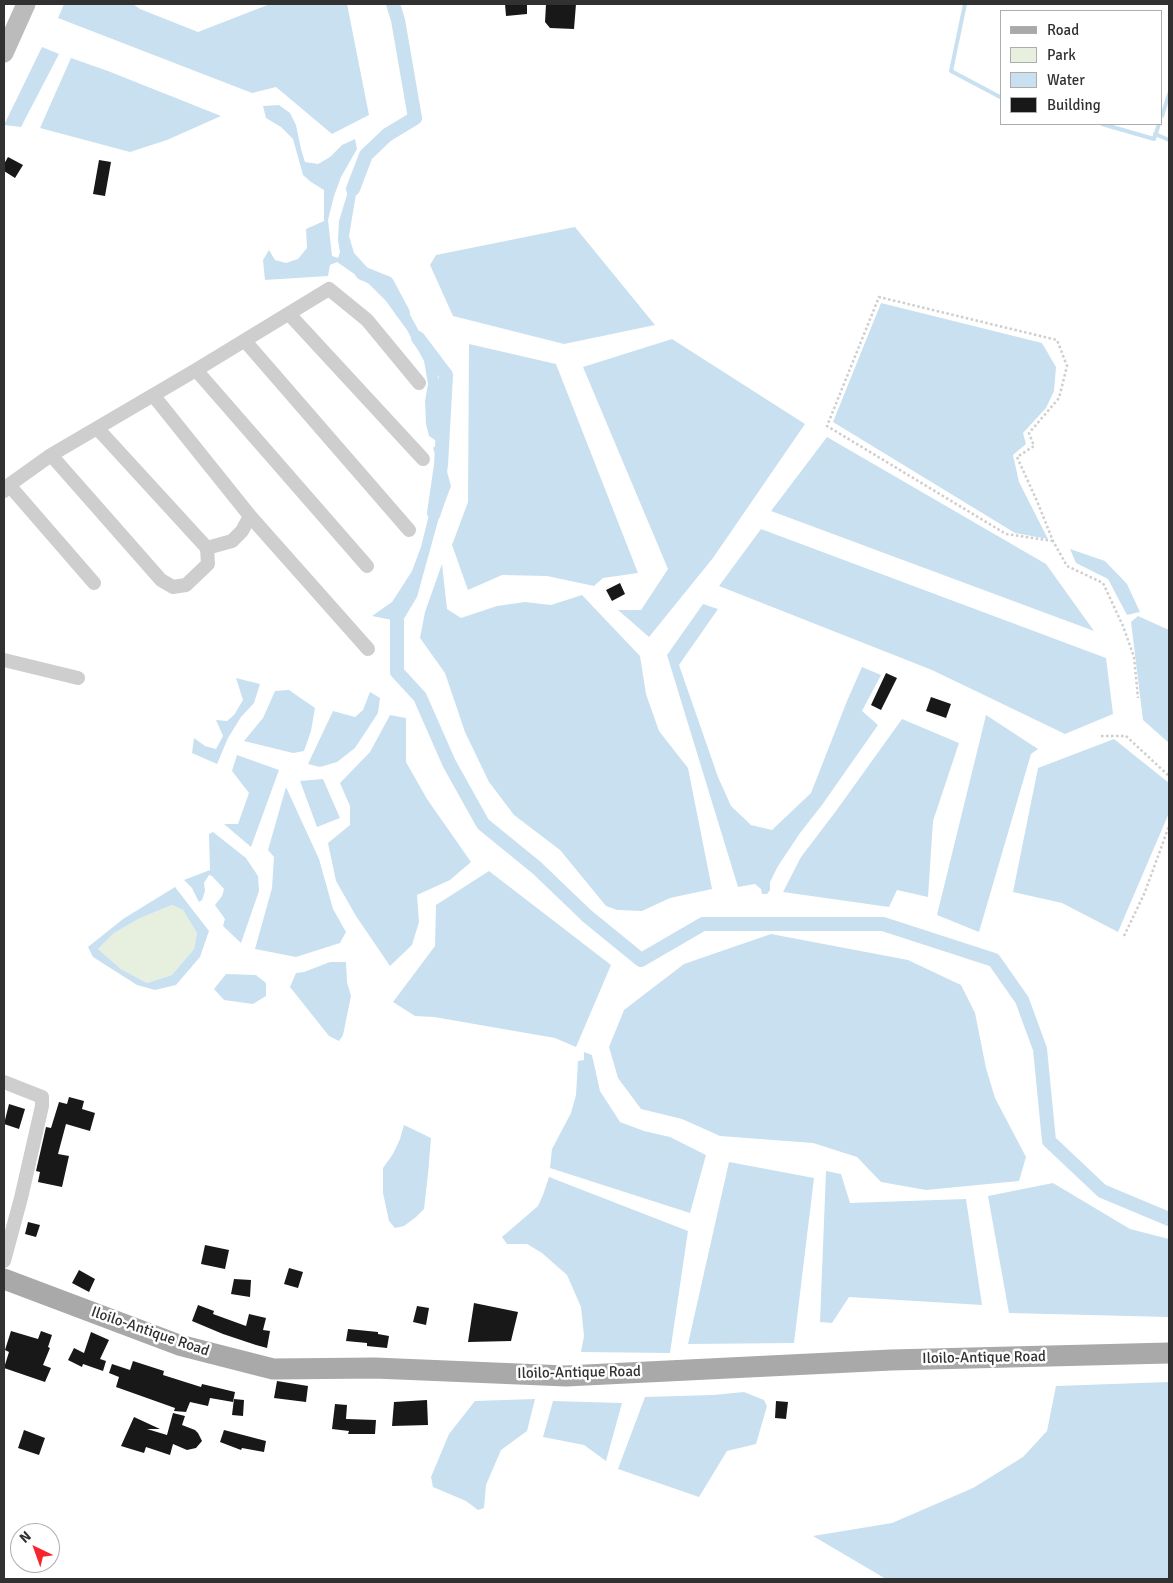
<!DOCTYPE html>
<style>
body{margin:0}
#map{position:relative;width:1173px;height:1583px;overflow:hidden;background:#fff;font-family:Signika,sans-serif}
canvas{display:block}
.frame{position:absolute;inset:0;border:5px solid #313131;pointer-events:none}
.legend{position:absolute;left:1000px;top:10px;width:162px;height:115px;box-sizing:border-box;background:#fff;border:1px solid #adadad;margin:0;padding:6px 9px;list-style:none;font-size:15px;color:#313131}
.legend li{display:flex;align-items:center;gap:10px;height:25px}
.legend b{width:25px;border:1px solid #adadad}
.north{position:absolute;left:10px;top:1523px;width:50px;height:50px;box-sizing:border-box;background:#fff;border:1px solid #adadad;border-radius:50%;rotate:318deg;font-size:14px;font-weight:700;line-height:20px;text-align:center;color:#313131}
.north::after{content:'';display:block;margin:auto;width:18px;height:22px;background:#f7252e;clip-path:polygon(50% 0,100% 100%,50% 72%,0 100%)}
</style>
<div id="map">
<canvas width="1173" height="1583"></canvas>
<div class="frame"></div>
<ul class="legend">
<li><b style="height:6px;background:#a9a9a9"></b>Road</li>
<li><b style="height:14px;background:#e7efde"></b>Park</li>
<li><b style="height:14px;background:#c9e0f0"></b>Water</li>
<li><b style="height:14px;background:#181818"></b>Building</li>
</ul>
<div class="north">N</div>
</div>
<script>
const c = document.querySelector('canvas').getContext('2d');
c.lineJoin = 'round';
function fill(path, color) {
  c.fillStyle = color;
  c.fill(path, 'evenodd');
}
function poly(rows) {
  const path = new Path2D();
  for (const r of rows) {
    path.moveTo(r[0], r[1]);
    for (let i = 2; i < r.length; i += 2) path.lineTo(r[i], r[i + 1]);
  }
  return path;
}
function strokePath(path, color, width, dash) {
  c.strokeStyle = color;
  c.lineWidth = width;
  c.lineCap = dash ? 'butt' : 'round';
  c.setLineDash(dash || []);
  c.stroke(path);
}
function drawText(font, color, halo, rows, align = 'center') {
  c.font = font + ' Signika,sans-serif';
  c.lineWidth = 5;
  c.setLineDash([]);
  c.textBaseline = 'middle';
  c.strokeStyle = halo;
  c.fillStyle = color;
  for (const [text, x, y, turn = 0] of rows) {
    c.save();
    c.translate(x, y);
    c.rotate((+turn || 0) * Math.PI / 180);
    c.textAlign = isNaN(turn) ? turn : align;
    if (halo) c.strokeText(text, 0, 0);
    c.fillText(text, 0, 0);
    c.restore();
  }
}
fill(poly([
 [172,905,183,910,197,933,194,949,172,975,147,983,121,969,98,949,114,933,140,918]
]), '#e7efde');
fill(poly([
 [64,4,133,4,140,9,198,32,270,4,347,4,369,115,332,134,276,87,252,93,58,18],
 [42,47,59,54,21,127,4,125],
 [71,58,108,71,221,116,167,140,130,152,40,128],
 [279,105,290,113,296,125,301,149,305,162,318,164,330,157,342,145,355,139,357,149,341,177,334,196,328,220,332,256,338,258,340,252,338,240,339,221,353,175,358,172,362,176,357,188,349,236,354,253,409,313,425,342,439,380,441,400,438,442,429,436,426,424,425,401,428,384,424,361,407,330,386,301,369,284,337,262,330,265,328,276,265,280,263,260,269,250,275,260,286,263,298,259,307,248,306,229,324,221,324,190,311,182,303,175,293,139,281,127,266,118,263,106],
 [575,227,655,325,564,344,453,316,430,265,436,255],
 [881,303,1042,343,1056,367,1054,391,1046,408,1023,433,1026,444,1013,455,1019,482,1048,539,1015,533,833,422],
 [672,339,805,424,713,558,649,637,618,610,641,610,668,569,583,367],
 [469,344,556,364,638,573,603,578,594,586,547,576,502,575,468,590,452,545,468,502],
 [827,437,1046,564,1094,631,771,511],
 [441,442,446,468,451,486,438,521,417,597,402,622,372,616,392,602,412,571,421,547,429,515,442,482,440,468,433,448],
 [761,529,1106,658,1113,714,1065,734,932,670,719,586],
 [1070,549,1105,561,1127,584,1140,612,1127,615,1108,579,1076,563],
 [442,564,447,609,461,618,497,606,525,602,551,605,582,595,640,656,646,694,659,731,688,768,712,889,670,898,642,911,617,910,606,906,560,850,514,815,489,782,465,732,445,673,420,638,425,612],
 [703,604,718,609,679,665,718,777,731,806,751,825,772,830,811,793,847,701,862,667,881,675,862,711,878,725,822,805,800,833,778,866,770,882,770,890,767,894,762,894,761,889,755,884,738,887,667,655],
 [1138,616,1169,630,1169,743,1143,720,1131,622],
 [236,678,260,684,254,703,241,717,228,738,217,764,192,753,194,738,205,746,216,749,223,736,216,720,227,721,234,715,243,700],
 [289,690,315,708,311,731,304,751,293,753,244,741,263,718,275,691],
 [370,692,380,698,378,713,355,748,337,762,320,767,308,764,333,711,355,717,363,710],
 [390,715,406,718,406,762,427,799,471,862,450,880,417,895,419,922,412,945,390,966,356,916,336,881,328,843,350,825,350,806,340,783,370,752],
 [986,715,1038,749,1031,754,979,932,937,915],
 [902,719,959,743,933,821,928,897,897,890,889,907,783,892,801,857,836,811],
 [1114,739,1169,783,1169,813,1118,932,1062,903,1013,892,1038,768],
 [237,755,279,770,251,847,224,824,238,824,249,793,232,771],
 [323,779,340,818,317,827,300,781],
 [286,787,319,859,333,909,346,932,340,943,296,957,255,949,272,888,274,857,268,850],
 [213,832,246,858,258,876,259,891,241,943,223,926,225,919,215,905,222,896,224,889,212,876,209,875,204,883,205,891,202,900,199,902,192,888,184,880,210,870,209,834],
 [489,871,611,965,576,1047,555,1038,434,1017,415,1016,393,1002,435,946,436,905],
 [175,887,209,931,200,957,176,985,155,990,137,985,93,957,88,947,123,919],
 [172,905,183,910,197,933,194,949,172,975,147,983,121,969,98,949,114,933,140,918],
 [771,934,908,960,961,985,975,1013,986,1068,995,1098,1026,1157,1019,1181,926,1190,881,1182,857,1157,813,1143,720,1136,682,1119,641,1109,618,1078,609,1047,624,1010,684,964],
 [330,962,346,962,347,982,351,996,343,1035,339,1041,329,1036,290,987,296,973,304,972],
 [226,974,256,975,266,983,266,996,253,1004,224,1000,214,989],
 [584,1052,592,1055,600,1091,620,1122,644,1131,670,1137,706,1155,690,1213,550,1168,552,1149,571,1113,576,1095,578,1061,584,1060],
 [404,1125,431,1138,428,1174,424,1209,416,1217,404,1226,395,1228,389,1221,383,1193,383,1168,393,1154,400,1139],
 [729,1162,814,1178,794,1343,688,1344],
 [826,1171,841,1174,850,1203,966,1199,982,1305,849,1297,832,1323,820,1322],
 [549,1177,688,1231,670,1353,581,1352,584,1336,581,1307,567,1275,542,1253,527,1244,507,1244,502,1237,538,1206,543,1195],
 [1053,1183,1130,1229,1169,1239,1169,1317,1009,1313,988,1196],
 [1169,1382,1169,1579,886,1579,813,1536,892,1523,973,1488,1023,1457,1047,1431,1056,1386],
 [744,1392,764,1400,767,1406,756,1444,727,1451,699,1497,618,1469,645,1397,713,1395],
 [535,1399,527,1431,501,1450,486,1485,484,1508,478,1510,466,1501,433,1487,431,1477,449,1434,475,1401],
 [553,1401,622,1403,606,1461,584,1445,543,1437]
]), '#c9e0f0');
strokePath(poly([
 [965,4,951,71,1002,98],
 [1162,116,1169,94],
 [1102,124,1154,139,1159,124],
 [1155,134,1169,140]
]), '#c9e0f0', 4);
strokePath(poly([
 [353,189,366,155,387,135,415,118,398,20,393,4],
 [362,273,387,283,403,313],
 [418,338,446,375,441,465,434,513],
 [399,605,397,609,397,672,420,697,449,763,483,824,537,868,587,916,641,960,703,924,883,924,994,960,1022,1000,1040,1049,1049,1141,1102,1191,1169,1219]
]), '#c9e0f0', 14);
fill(poly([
 [505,4,527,4,527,14,506,16],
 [546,4,576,4,574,29,550,28,545,22],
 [8,157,23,165,15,178,4,171,4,164],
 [99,160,111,162,105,196,93,194],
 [620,583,625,594,612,601,606,590],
 [886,673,897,678,881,710,871,705],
 [931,697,951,704,946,718,926,711],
 [69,1097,84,1101,82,1109,95,1113,90,1131,66,1124,58,1154,69,1156,62,1187,38,1182,40,1172,36,1171,46,1127,51,1128,59,1102,67,1104],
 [9,1104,25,1109,19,1129,4,1124],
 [28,1222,40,1225,36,1237,25,1234],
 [205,1245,229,1250,225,1269,201,1264],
 [289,1268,303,1272,298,1288,284,1284],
 [79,1270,95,1279,89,1292,72,1283],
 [234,1279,251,1280,250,1297,231,1294],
 [474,1303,518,1312,511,1341,468,1342],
 [198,1305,214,1311,213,1314,246,1326,249,1314,266,1318,263,1330,270,1331,267,1348,256,1345,223,1334,192,1321],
 [417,1306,429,1308,426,1325,413,1322],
 [348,1329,378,1332,378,1334,389,1336,387,1348,367,1346,367,1343,346,1341],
 [11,1331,38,1339,41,1331,52,1335,48,1347,50,1348,43,1365,51,1368,45,1382,4,1368,9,1352,5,1350],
 [91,1332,109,1340,100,1359,106,1361,103,1371,83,1364,82,1367,68,1360,74,1348,84,1353],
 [133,1361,164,1371,163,1375,201,1387,202,1384,235,1392,233,1402,210,1398,208,1406,190,1402,186,1412,174,1411,175,1408,116,1387,119,1377,109,1373,112,1364,130,1370],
 [277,1381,308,1386,306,1402,274,1398],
 [234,1399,244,1400,243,1416,232,1415],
 [427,1400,428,1425,392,1426,394,1402],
 [776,1401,788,1402,786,1419,775,1418],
 [335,1404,347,1405,346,1419,376,1420,375,1434,348,1434,349,1431,332,1429],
 [173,1413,185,1416,182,1425,195,1430,198,1433,202,1441,196,1448,187,1450,173,1444,170,1455,146,1447,144,1453,121,1446,134,1417,160,1429,147,1429,167,1435],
 [24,1430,45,1438,39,1455,18,1448],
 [224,1430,266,1441,264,1452,242,1448,241,1450,220,1442]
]), '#181818');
strokePath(poly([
 [1053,541,1006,534,827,426,879,297,1057,340,1067,366,1059,398,1029,433,1034,446,1017,457,1037,501,1053,541,1067,566,1103,583,1123,626,1134,657,1138,698],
 [1101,736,1126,736,1169,776],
 [1124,936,1145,892,1169,826]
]), '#cecece', 2.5, [2.5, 2.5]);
strokePath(poly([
 [289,314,423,459],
 [245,341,409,530],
 [196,370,367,566],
 [153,395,250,516,368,649],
 [51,455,161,580,173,587,186,585,208,564,207,548,97,428],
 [9,485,94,583],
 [4,491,9,485,51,455,196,370,329,289,367,320,419,383],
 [207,548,232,541,242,531,250,516],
 [4,660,78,678],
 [4,1082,42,1097,42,1106,21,1198,4,1261]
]), '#cecece', 14);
strokePath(poly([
 [4,53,26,4]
]), '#bbb', 19);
strokePath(poly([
 [4,1279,179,1345,273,1369,375,1368,566,1376,891,1360,1169,1353]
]), '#a9a9a9', 21);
drawText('15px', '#313131', '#fff', [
 ["Iloilo-Antique Road",150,1332,19],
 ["Iloilo-Antique Road",984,1358,-1],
 ["Iloilo-Antique Road",579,1373,-1]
]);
</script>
